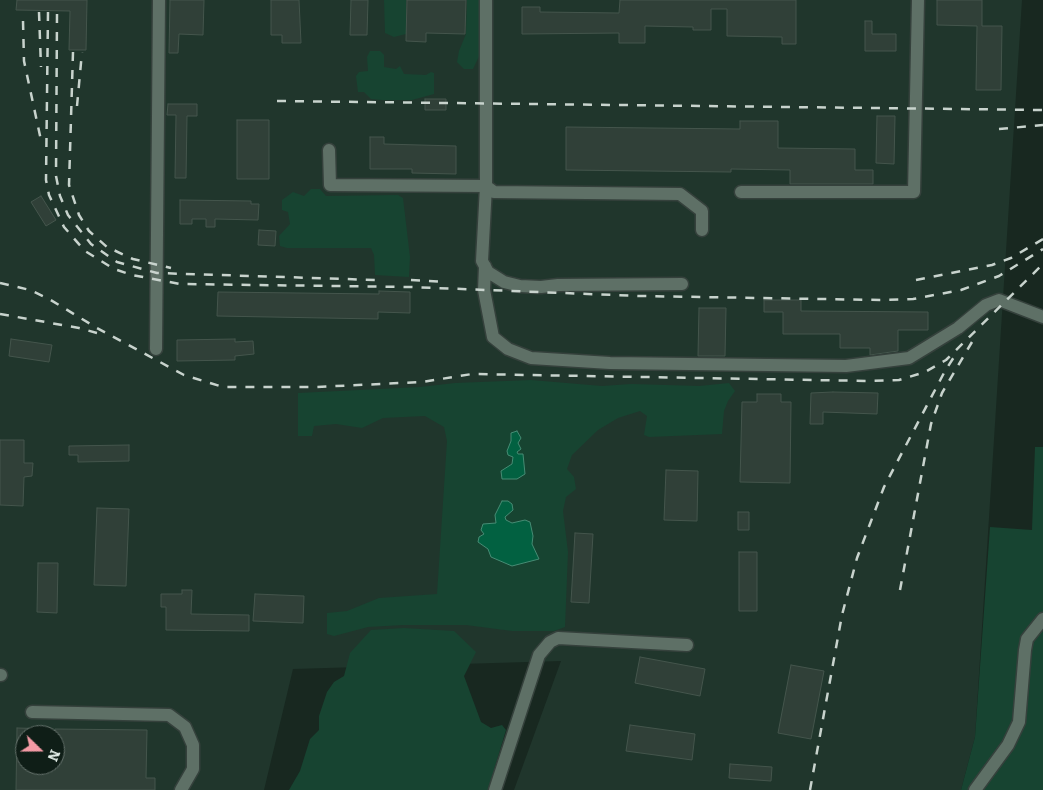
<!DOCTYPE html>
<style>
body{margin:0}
#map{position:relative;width:1043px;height:790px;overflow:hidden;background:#182820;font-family:Bitter,serif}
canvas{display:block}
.north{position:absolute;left:15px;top:725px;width:50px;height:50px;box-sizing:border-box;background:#0f1e17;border:1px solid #65726c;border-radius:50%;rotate:112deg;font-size:14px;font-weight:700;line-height:20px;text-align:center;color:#e6f0eb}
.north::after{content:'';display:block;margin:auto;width:18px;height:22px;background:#f49aa5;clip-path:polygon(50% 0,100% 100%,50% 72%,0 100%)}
</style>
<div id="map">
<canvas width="1043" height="790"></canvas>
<div class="north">N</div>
</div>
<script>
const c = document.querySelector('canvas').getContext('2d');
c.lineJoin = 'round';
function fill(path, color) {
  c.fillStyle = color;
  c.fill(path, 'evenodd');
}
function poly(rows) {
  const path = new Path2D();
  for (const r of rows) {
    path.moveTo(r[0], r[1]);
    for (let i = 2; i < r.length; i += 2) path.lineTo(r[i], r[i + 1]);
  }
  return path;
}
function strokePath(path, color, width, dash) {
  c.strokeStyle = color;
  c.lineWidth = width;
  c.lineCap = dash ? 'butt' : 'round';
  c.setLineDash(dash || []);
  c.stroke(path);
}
fill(poly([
 [0,0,1022,0,975,737,961,790,514,790,561,661,293,669,264,790,0,790],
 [25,735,55,735,55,765,25,765]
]), '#20362c');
fill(poly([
 [384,0,406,0,406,34,394,37,385,33],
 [467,0,482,0,483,48,473,69,464,69,457,62,459,51,466,34],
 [370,51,380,51,384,55,384,67,396,69,400,66,404,74,426,75,431,72,434,73,434,94,412,100,382,100,371,99,364,92,358,92,356,76,359,72,368,71,367,57],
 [311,189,320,189,326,196,398,195,403,198,410,257,409,277,375,275,374,255,371,248,287,248,280,246,279,236,290,224,288,212,282,210,282,200,293,192,304,196],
 [531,380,602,386,631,384,699,386,729,383,735,391,728,401,724,411,722,434,649,437,644,435,647,416,640,411,618,418,598,430,572,455,567,469,574,477,576,489,566,497,563,511,568,552,565,627,554,631,512,631,466,625,403,625,368,627,334,636,327,634,327,613,347,611,379,598,437,594,447,441,444,427,425,416,383,418,362,428,336,424,314,426,312,436,298,436,298,393,420,387,455,383],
 [1035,447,1043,447,1043,790,961,790,975,737,990,527,1032,530],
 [404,628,454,631,476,652,464,676,481,722,491,728,502,725,506,730,488,790,289,790,300,771,310,739,319,730,319,716,327,692,334,682,344,676,350,653,371,630]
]), '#174431');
const water = poly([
 [517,431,521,438,518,443,521,449,517,452,518,454,523,454,525,474,517,479,502,479,501,471,512,464,513,457,508,455,507,451,511,441,511,433,517,431],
 [502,501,508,501,512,504,513,510,505,517,506,520,512,523,525,520,530,522,533,536,532,544,539,559,512,566,491,557,488,549,478,542,479,537,484,534,481,530,483,524,496,523,495,515,502,501]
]);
fill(water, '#026141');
strokePath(water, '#468c74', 1);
const building = poly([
 [17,0,87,0,86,50,69,50,70,11,16,10,17,0],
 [170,0,204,0,203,35,179,34,178,53,169,53,170,0],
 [271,0,299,0,301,43,282,43,282,35,271,35,271,0],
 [351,0,368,0,367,35,350,35,351,0],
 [407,0,466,0,465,34,426,33,426,42,406,41,407,0],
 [620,0,796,0,796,44,782,44,782,37,727,36,727,9,711,9,711,30,693,30,693,27,645,26,645,43,619,43,619,33,522,34,522,7,540,7,540,12,619,13,620,0],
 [937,0,982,0,982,26,1002,26,1001,90,976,90,977,26,937,25,937,0],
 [865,21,872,21,872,34,896,34,896,51,865,51,865,21],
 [425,99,446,99,446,110,425,110,425,99],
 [168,104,197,104,197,116,187,116,186,178,175,178,176,115,167,115,168,104],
 [877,116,895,116,894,164,876,163,877,116],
 [237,120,269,120,269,179,237,179,237,120],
 [740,121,778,121,778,148,855,149,855,170,873,170,873,184,790,184,790,170,731,169,731,172,566,170,566,127,740,129,740,121],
 [370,137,384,137,384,144,456,146,456,174,412,173,412,169,370,169,370,137],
 [41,196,56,220,46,226,31,202,41,196],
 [180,200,251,201,251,204,259,204,258,220,215,219,215,227,206,227,206,219,192,219,192,224,180,224,180,200],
 [259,230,276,231,275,246,258,245,259,230],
 [379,291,410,292,410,313,378,312,378,319,217,316,218,292,379,294,379,291],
 [764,300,801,300,801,311,928,312,928,330,898,330,898,351,870,355,870,348,840,348,840,334,783,334,783,312,764,312,764,300],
 [699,308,726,308,725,356,698,356,699,308],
 [11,339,52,345,49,362,9,356,11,339],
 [235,339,235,342,253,341,254,354,235,356,235,360,177,361,177,340,235,339],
 [833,392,878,393,877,414,823,412,823,424,810,424,811,393,833,392],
 [757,394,781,394,781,402,791,402,790,483,740,482,742,402,757,402,757,394],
 [0,440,24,440,24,463,33,463,32,476,24,477,23,506,0,505,0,440],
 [129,445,129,461,78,462,78,455,69,455,69,446,129,445],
 [666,470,698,471,697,521,664,520,666,470],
 [97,508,129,509,126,586,94,585,97,508],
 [738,512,749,512,749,530,738,530,738,512],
 [575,533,593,534,589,603,571,602,575,533],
 [739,552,757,552,757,611,739,611,739,552],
 [38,563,58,563,57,613,37,612,38,563],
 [182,590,192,590,191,614,249,615,249,631,166,630,166,607,161,607,161,594,182,594,182,590],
 [255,594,304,596,303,623,253,621,255,594],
 [640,657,705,669,700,696,635,683,640,657],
 [791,665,824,671,811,739,778,733,791,665],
 [630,725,695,734,692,760,626,751,630,725],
 [17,728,51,729,51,735,25,735,25,765,55,765,55,729,147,730,146,778,155,778,155,790,16,790,17,728],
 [730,764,772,767,771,781,729,778,730,764]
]);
fill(building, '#304038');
strokePath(building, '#44554c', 1);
const minor = poly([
 [329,150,330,185,486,186,486,0],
 [741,192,914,192,918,0],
 [485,266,484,290,493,337,508,349,531,358,610,363,846,366,909,358,958,328,986,305,999,300,1043,317],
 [682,284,558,285,541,287,520,286,504,282,488,272,482,261,486,186,494,192,680,194,702,211,702,230],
 [156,349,159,0],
 [0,675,1,675],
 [32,712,169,715,185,727,193,745,193,769,181,790],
 [495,790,539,655,550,642,558,638,687,645],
 [975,790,1008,745,1019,722,1025,650,1027,639,1043,619]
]);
strokePath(minor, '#35413c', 15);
strokePath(minor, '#5e7066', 12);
strokePath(poly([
 [39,12,41,67],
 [48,12,46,180,49,195,64,227,85,251,114,269,132,275,180,284,410,287,640,296,882,300,913,299,961,290,999,276,1043,249],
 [57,14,56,176,60,196,68,215,91,244,117,262,157,273,376,280],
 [23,21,24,61,42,145],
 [73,52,69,185,79,215,89,231,107,247,133,259,171,268],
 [277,101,1043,110],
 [77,106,82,52],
 [999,129,1043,125],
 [411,280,446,282],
 [916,280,992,265,1011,258,1043,239],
 [0,283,30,290,49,299,97,328,184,375,223,387,316,387,422,382,472,374,870,381,899,380,925,372,946,360,1043,264],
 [0,314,79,328,97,333],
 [900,590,931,424,942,393,972,342],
 [810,790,842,615,857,558,884,487,945,371,954,357]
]), '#c8d3cd', 2.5, [9, 9]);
</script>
